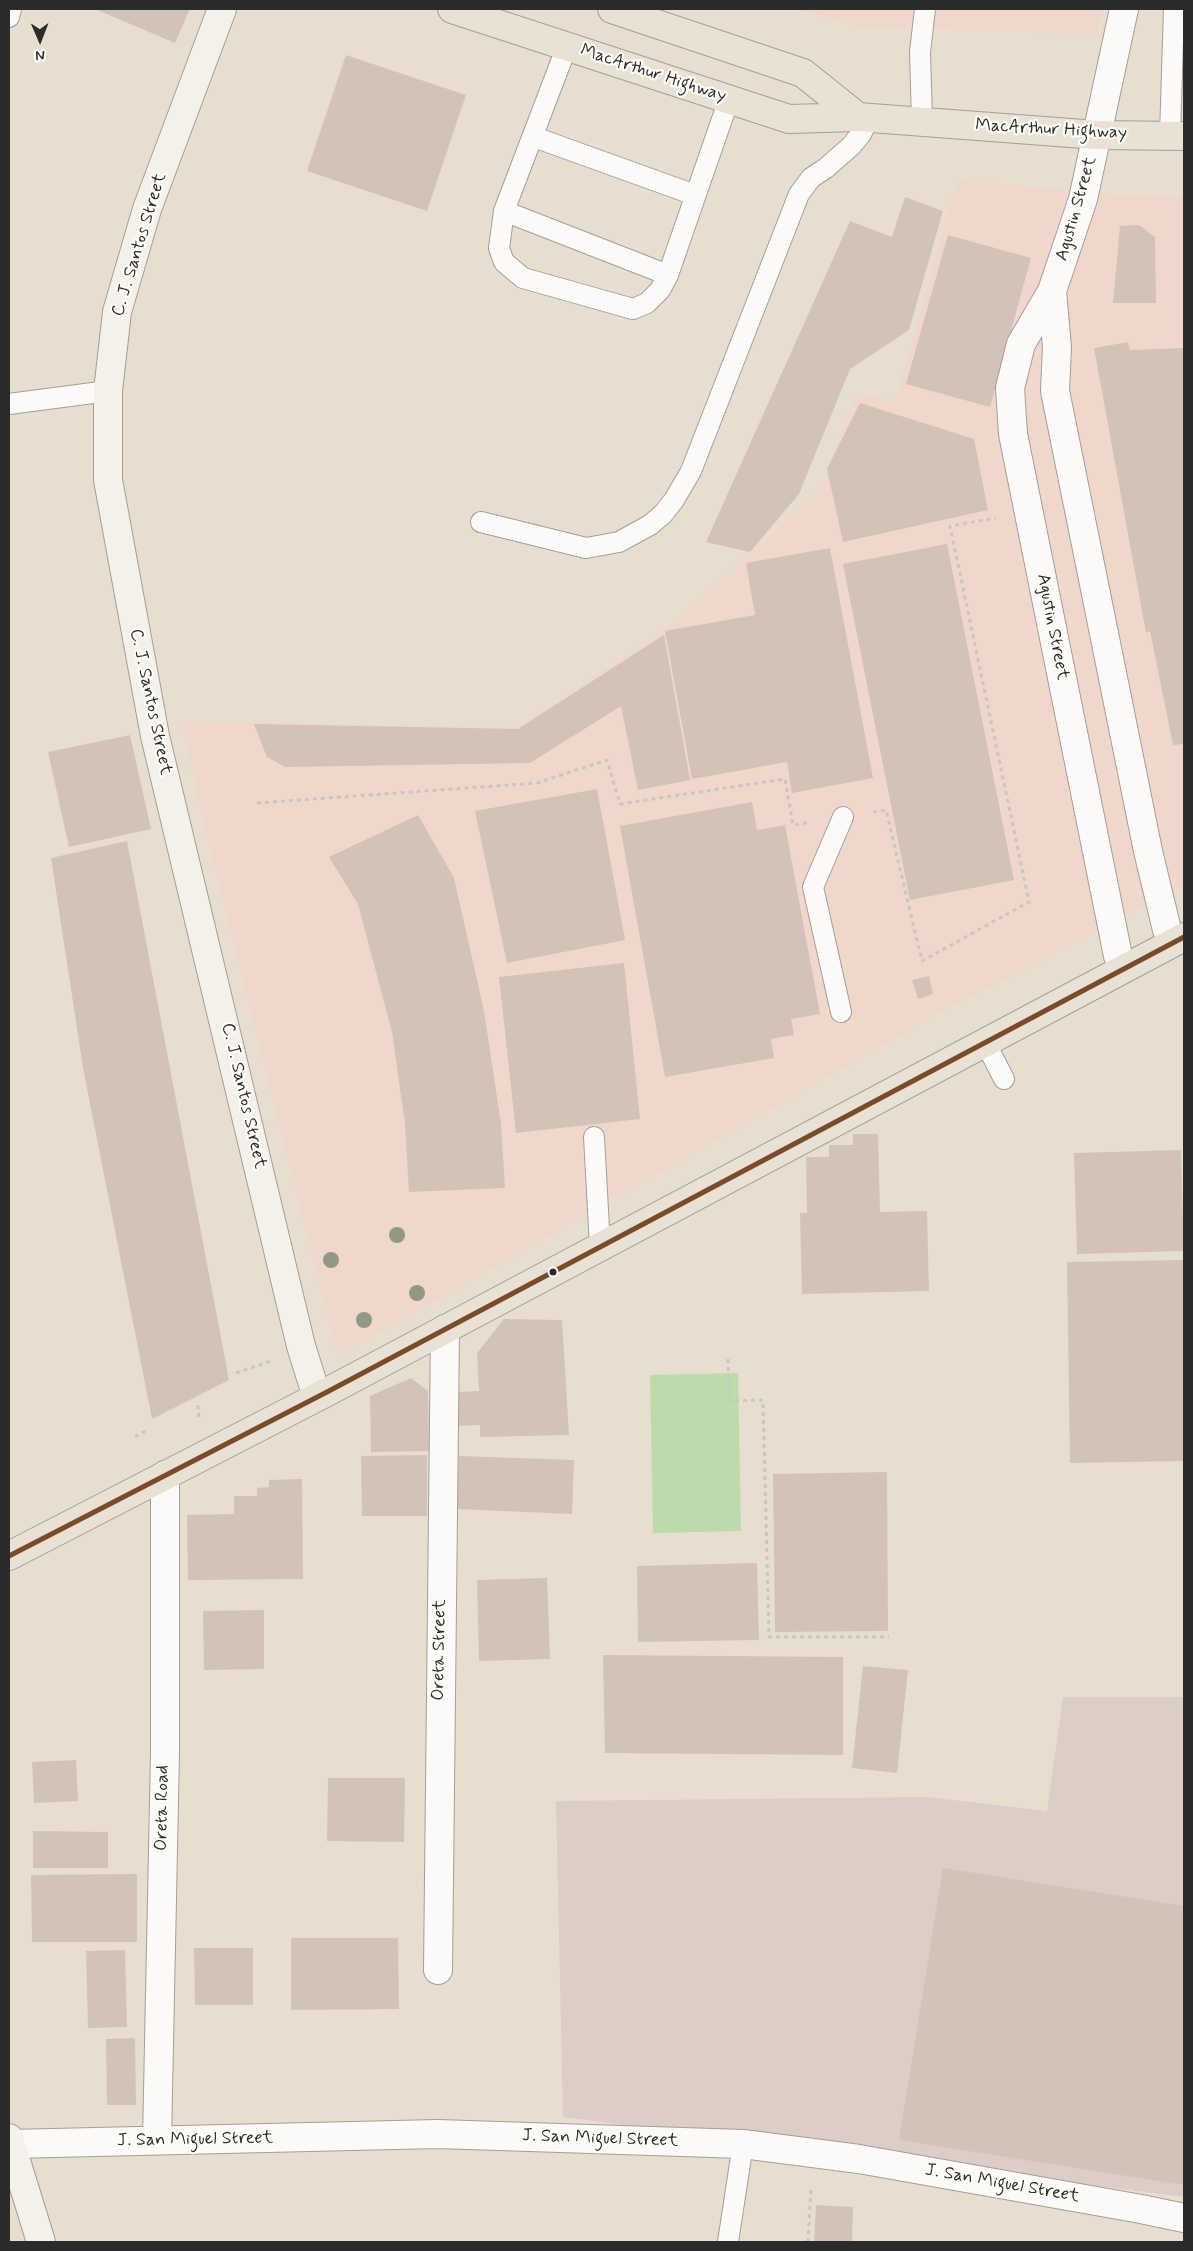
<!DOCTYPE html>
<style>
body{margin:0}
#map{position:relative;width:1193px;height:2251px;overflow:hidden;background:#e8ded0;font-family:Mynerve,sans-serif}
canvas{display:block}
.frame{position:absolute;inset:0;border:10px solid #2b2b2b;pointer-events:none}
.north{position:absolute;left:15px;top:15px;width:50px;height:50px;-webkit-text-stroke:4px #fdfcf7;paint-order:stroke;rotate:179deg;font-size:14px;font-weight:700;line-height:20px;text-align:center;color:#2b2b2b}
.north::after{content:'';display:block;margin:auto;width:18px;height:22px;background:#2b2b2b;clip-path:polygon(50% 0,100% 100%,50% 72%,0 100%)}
</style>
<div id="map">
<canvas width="1193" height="2251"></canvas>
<div class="frame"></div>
<div class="north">N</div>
</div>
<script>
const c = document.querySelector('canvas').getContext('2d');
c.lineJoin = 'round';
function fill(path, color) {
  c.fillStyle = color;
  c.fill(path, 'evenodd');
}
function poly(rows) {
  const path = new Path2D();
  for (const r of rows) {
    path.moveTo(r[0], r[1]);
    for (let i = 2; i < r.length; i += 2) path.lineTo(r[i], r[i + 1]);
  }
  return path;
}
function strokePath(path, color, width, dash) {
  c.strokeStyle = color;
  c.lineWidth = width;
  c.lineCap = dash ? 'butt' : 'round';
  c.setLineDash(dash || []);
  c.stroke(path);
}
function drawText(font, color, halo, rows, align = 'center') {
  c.font = font + ' Mynerve,sans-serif';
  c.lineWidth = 4.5;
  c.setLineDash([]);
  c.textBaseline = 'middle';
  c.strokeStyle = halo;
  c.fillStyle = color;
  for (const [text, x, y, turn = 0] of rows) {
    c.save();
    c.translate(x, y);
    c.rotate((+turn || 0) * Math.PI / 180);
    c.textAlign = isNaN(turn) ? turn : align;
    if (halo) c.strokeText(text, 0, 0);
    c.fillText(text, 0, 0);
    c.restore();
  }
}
fill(poly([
 [797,9,1104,9,1097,34,858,27],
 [957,180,1123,195,1184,196,1184,886,934,1016,338,1356,201,814,182,721,517,727,664,631,820,490,856,393,896,400]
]), '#f0d7cc');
fill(poly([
 [1063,1697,1184,1697,1184,2197,563,2117,556,1801,927,1797,1047,1811]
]), '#dccdc7');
fill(poly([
 [738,1373,741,1531,653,1533,650,1375]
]), '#bcdaab');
fill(poly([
 [95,9,190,9,175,43],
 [346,55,466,95,427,211,307,171],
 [905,197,943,211,909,330,850,369,799,494,750,552,706,542,850,221,892,237],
 [1139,225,1155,237,1156,303,1113,303,1120,226],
 [948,235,1031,258,990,407,906,384],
 [1128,342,1130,350,1184,348,1184,744,1173,745,1150,631,1146,633,1094,348],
 [860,403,974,439,988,510,843,542,827,469],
 [947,544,1014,880,910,900,843,564],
 [830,548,873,778,792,793,787,762,692,779,665,631,755,615,746,563],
 [664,635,690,780,638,790,621,706,530,763,285,767,267,757,254,724,518,729],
 [130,735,151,829,69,847,48,752],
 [597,789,625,940,507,963,475,811],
 [752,802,757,830,785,825,820,1014,791,1019,794,1035,771,1039,774,1058,665,1077,620,826],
 [418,815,454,878,484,1011,501,1124,505,1188,409,1192,405,1124,392,1032,358,904,329,857],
 [127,841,229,1380,152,1419,83,1068,51,858],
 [624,963,640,1119,516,1133,499,977],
 [929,976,933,994,918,999,912,980],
 [853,1134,878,1134,880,1212,927,1211,929,1291,802,1294,800,1213,807,1213,806,1157,829,1157,829,1145,853,1145],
 [1181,1150,1184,1251,1077,1254,1074,1153],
 [1184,1260,1184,1461,1070,1463,1067,1262],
 [504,1319,562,1320,569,1435,480,1437,480,1425,459,1426,458,1392,479,1391,477,1353],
 [411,1378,428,1391,429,1451,371,1452,370,1396],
 [427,1455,427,1516,362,1516,361,1456],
 [459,1456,574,1460,572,1514,457,1509],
 [887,1472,888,1631,775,1632,773,1474],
 [302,1479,303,1579,188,1580,187,1515,234,1514,234,1496,257,1496,257,1488,269,1487,269,1480],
 [757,1563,759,1640,638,1642,637,1566],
 [547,1578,550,1659,479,1661,477,1580],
 [264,1610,264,1669,204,1670,203,1611],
 [603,1655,843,1657,843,1755,605,1753],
 [863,1666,908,1670,897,1773,852,1768],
 [76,1760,78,1801,34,1803,32,1762],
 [328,1778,405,1778,404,1842,327,1841],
 [33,1831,108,1832,108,1868,33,1868],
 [943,1868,1184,1906,1184,2185,899,2140],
 [137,1874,137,1942,32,1942,31,1875],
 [291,1938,398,1938,399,2009,291,2010],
 [194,1948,253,1948,253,2005,195,2005],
 [125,1950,127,2027,88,2028,86,1951],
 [135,2038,136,2105,107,2105,106,2039],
 [816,2205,853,2207,852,2242,814,2242]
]), '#d3c2b8');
const lane = poly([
 [9,17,11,9],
 [567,46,504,211,499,248,504,262,523,278,633,309,647,303,660,290,668,275,729,99],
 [922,122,920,52,925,9],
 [1170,135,1174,9],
 [534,137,695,195],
 [504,211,668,275],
 [9,404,108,391],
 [481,522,586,548,619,542,650,525,663,514,674,500,691,471,799,194,811,178,826,168,851,146,861,134,869,118],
 [841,1012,813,887,843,817],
 [985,1042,1004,1079],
 [594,1137,600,1247],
 [728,2242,743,2144]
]);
const street = poly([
 [1052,291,1057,347,1055,391,1148,851,1167,930],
 [1118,956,1013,434,1010,388,1021,344,1052,291,1083,199,1124,9],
 [438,1970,445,1329],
 [157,2140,165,1753,165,1475],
 [10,2144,438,2134,743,2144,859,2159,1141,2209,1184,2218]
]);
const secondary = poly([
 [222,9,147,209,117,312,108,391,108,480,155,736,301,1346,317,1397],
 [9,2138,41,2242]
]);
const primary = poly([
 [9,1556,327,1392,1184,937]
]);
const highway = poly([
 [452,9,789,119,858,117,1097,135,1184,136],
 [612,9,803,73,858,117]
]);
strokePath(lane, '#a49e96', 22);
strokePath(street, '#a49e96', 30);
strokePath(secondary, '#a49e96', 30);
strokePath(primary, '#a49e96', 30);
strokePath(highway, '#a49e96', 30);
strokePath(poly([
 [257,803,537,783,607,760,620,804,785,779,793,825,807,823],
 [873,812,886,810,922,961,1029,902,950,526,996,518],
 [728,1359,729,1401,763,1400,769,1637,889,1637],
 [236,1373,271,1361],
 [198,1405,199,1419],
 [135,1437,147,1430],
 [808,2242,811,2187]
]), '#c9c7c4', 3, [4, 4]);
strokePath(lane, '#fcfaf8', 20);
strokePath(street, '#fcfaf8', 28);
strokePath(secondary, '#f4f0ea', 28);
strokePath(primary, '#e8e1d4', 28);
strokePath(highway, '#e8e1d4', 28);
strokePath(poly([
 [9,1556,327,1392,1184,937]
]), '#7a4b2a', 5);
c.fillStyle = '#929885';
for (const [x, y] of [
 [397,1235],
 [331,1260],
 [417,1293],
 [364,1320]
]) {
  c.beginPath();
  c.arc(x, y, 8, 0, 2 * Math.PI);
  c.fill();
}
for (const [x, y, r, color] of [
 [553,1272,4.5,"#2b2b2b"]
]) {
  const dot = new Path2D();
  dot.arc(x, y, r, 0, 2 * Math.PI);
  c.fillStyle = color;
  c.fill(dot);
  strokePath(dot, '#fdfcf7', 2);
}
drawText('18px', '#2b2b2b', '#fdfcf7', [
 ["MacArthur Highway",653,74,18],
 ["MacArthur Highway",1051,130,3],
 ["Agustin Street",1077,209,-74],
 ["C. J. Santos Street",140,245,-73],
 ["Agustin Street",1052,627,79],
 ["C. J. Santos Street",150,702,78],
 ["C. J. Santos Street",243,1096,77],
 ["Oreta Street",440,1650,-89],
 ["Oreta Road",163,1808,-89],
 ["J. San Miguel Street",600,2139,2],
 ["J. San Miguel Street",195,2140,-1],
 ["J. San Miguel Street",1002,2184,10]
]);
</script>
